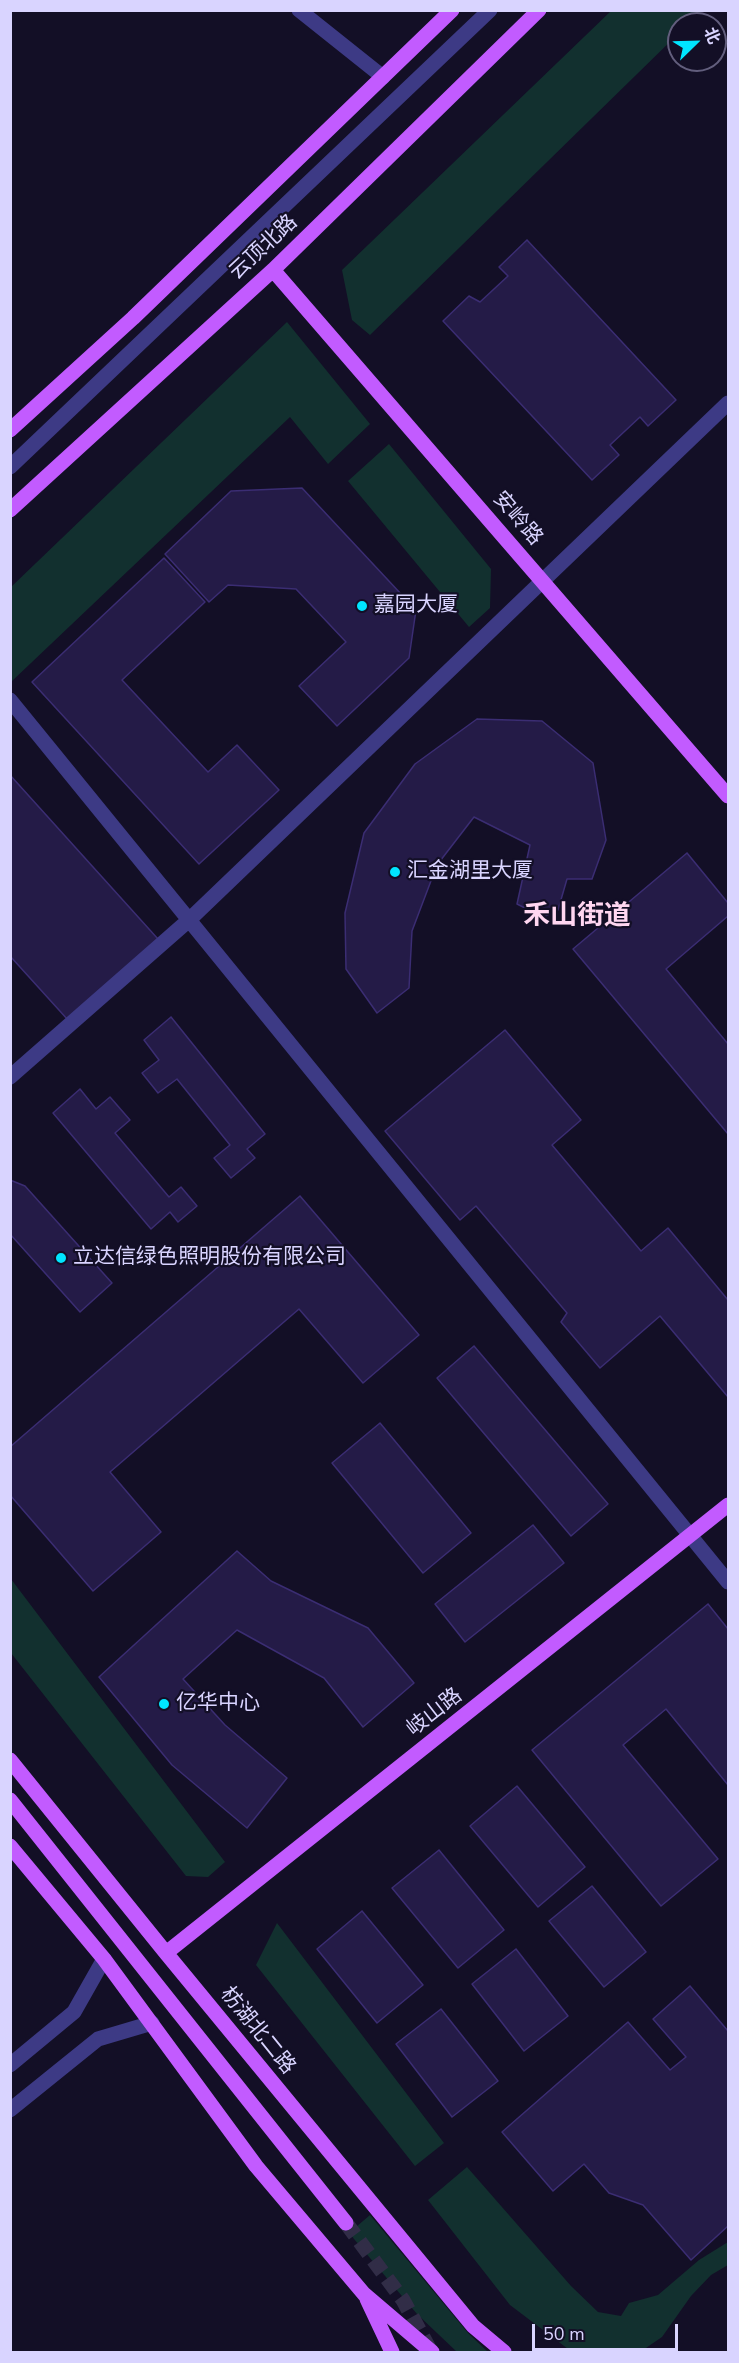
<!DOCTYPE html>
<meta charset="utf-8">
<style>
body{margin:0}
#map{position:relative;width:739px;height:2363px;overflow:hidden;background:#130f26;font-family:"Nunito Sans","Noto Sans SC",sans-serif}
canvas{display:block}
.frame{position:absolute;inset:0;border:12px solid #d9d4ff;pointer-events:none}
.north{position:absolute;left:667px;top:12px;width:60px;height:60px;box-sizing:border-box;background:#130f26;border:2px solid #625e7d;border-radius:50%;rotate:67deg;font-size:16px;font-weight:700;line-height:24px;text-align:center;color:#d9d4ff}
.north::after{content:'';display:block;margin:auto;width:21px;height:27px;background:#00e5ff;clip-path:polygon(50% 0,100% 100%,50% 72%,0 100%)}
.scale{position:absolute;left:532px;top:2324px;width:146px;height:27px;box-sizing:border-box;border:3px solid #d9d4ff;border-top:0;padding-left:8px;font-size:18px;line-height:21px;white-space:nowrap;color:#d9d4ff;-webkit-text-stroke:4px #130f26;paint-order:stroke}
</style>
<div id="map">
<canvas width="739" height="2363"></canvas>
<div class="frame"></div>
<div class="north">北</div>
<div class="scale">50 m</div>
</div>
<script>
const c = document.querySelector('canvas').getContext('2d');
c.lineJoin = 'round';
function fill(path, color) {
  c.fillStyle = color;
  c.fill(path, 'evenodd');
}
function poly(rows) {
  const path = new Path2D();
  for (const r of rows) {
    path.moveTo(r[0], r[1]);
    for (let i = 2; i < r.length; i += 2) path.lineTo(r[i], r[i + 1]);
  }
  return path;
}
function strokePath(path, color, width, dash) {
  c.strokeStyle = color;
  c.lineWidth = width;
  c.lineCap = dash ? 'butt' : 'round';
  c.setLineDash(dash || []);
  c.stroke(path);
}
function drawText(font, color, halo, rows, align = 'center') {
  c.font = font + ' "Nunito Sans","Noto Sans SC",sans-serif';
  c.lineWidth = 4.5;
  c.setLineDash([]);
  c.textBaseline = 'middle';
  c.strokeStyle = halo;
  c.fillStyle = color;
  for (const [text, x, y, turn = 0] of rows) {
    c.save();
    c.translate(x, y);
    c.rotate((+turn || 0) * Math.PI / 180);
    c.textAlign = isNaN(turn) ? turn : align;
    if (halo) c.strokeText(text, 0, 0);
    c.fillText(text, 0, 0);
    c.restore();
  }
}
fill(poly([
 [612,10,702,11,689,24,679,24,679,33,370,335,352,320,342,270],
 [287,322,370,424,328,464,290,417,11,682,11,587],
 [389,444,491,569,490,608,469,627,348,481],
 [11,1579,225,1862,208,1877,186,1876,11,1653],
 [277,1923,444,2143,415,2166,256,1965],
 [467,2167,571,2286,598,2312,621,2316,629,2303,658,2295,699,2260,728,2242,728,2265,711,2275,691,2296,662,2337,640,2352,572,2352,510,2305,428,2200],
 [370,2215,468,2333,488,2352,457,2352,417,2314,349,2233]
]), '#12302f');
const building = poly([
 [527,240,676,400,648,426,640,417,610,445,619,455,592,480,443,321,469,296,480,302,508,276,499,267,527,240],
 [302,488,416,610,409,658,337,726,299,686,346,642,296,589,228,585,209,602,165,554,231,491,302,488],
 [164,558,205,602,122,680,208,772,237,745,279,790,199,864,32,682,164,558],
 [477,719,542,721,593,763,606,840,592,879,567,879,558,910,543,917,517,904,530,845,474,817,437,865,412,931,409,988,377,1013,346,969,345,913,364,833,415,764,477,719],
 [10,775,158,939,68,1020,10,956,10,775],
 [687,853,728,903,728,916,666,969,728,1044,728,1134,573,949,687,853],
 [171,1017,265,1134,247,1149,255,1158,231,1178,214,1158,230,1145,177,1079,158,1093,142,1073,159,1060,144,1040,171,1017],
 [505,1030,581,1120,552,1145,641,1251,668,1228,728,1300,728,1397,660,1316,600,1368,561,1322,567,1313,476,1206,460,1220,385,1131,505,1030],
 [80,1089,96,1109,110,1097,130,1120,115,1133,169,1197,181,1187,197,1206,178,1222,170,1212,151,1229,53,1113,80,1089],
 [10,1180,25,1186,112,1283,80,1312,10,1234,10,1180],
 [300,1196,419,1335,363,1383,299,1309,110,1472,161,1532,93,1591,10,1495,10,1447,300,1196],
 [474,1346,608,1504,571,1536,437,1378,474,1346],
 [380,1423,471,1533,423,1573,332,1463,380,1423],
 [533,1525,564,1563,465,1642,435,1604,533,1525],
 [237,1551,271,1581,368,1628,414,1683,363,1727,324,1678,237,1630,183,1679,225,1725,287,1778,247,1828,172,1765,99,1677,237,1551],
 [708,1604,728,1629,728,1785,666,1709,623,1745,718,1859,661,1906,532,1750,708,1604],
 [517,1786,585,1867,538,1907,470,1826,517,1786],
 [439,1850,504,1930,458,1968,392,1888,439,1850],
 [592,1886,646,1952,604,1987,549,1921,592,1886],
 [362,1911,423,1985,377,2023,317,1949,362,1911],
 [516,1949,568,2016,524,2051,472,1984,516,1949],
 [690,1986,728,2031,728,2226,691,2260,643,2205,609,2193,584,2164,553,2191,502,2132,628,2022,670,2070,686,2057,653,2019,690,1986],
 [441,2009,498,2081,452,2117,396,2044,441,2009]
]);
fill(building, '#241b47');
strokePath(building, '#3b2d73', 1.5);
strokePath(poly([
 [346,2223,403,2300,430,2350]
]), '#312d47', 15, [15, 8]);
strokePath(poly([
 [299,10,383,77],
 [10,467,490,10],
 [10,700,728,1582],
 [10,1077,189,920,728,403],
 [10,2065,74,2012,104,1959],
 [10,2110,98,2039,152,2023]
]), '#3d3a85', 15);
strokePath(poly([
 [273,270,728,796],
 [10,430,133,318,452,10],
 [10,510,273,270,539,10],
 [10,1760,166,1953,473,2326,504,2352],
 [10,1800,346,2223],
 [10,1846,104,1959,256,2166,364,2294,432,2352],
 [166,1953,728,1505],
 [367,2299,392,2352]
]), '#c25bff', 15);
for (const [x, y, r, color] of [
 [362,606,6,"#00e5ff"],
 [395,872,6,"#00e5ff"],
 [61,1258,6,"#00e5ff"],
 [164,1704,6,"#00e5ff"]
]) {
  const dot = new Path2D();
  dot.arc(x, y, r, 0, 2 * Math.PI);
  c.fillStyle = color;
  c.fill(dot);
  strokePath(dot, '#130f26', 2);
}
drawText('21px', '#d9d4ff', '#130f26', [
 ["云顶北路",264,248,-43],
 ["安岭路",517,519,49],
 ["岐山路",435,1713,-38],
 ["枋湖北二路",257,2031,51]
]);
drawText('21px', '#d9d4ff', '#130f26', [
 ["嘉园大厦",374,606],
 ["汇金湖里大厦",407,872],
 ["立达信绿色照明股份有限公司",73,1258],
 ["亿华中心",176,1704]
], 'left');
drawText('bold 27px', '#ffd6f0', '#130f26', [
 ["禾山街道",577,917]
]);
</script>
